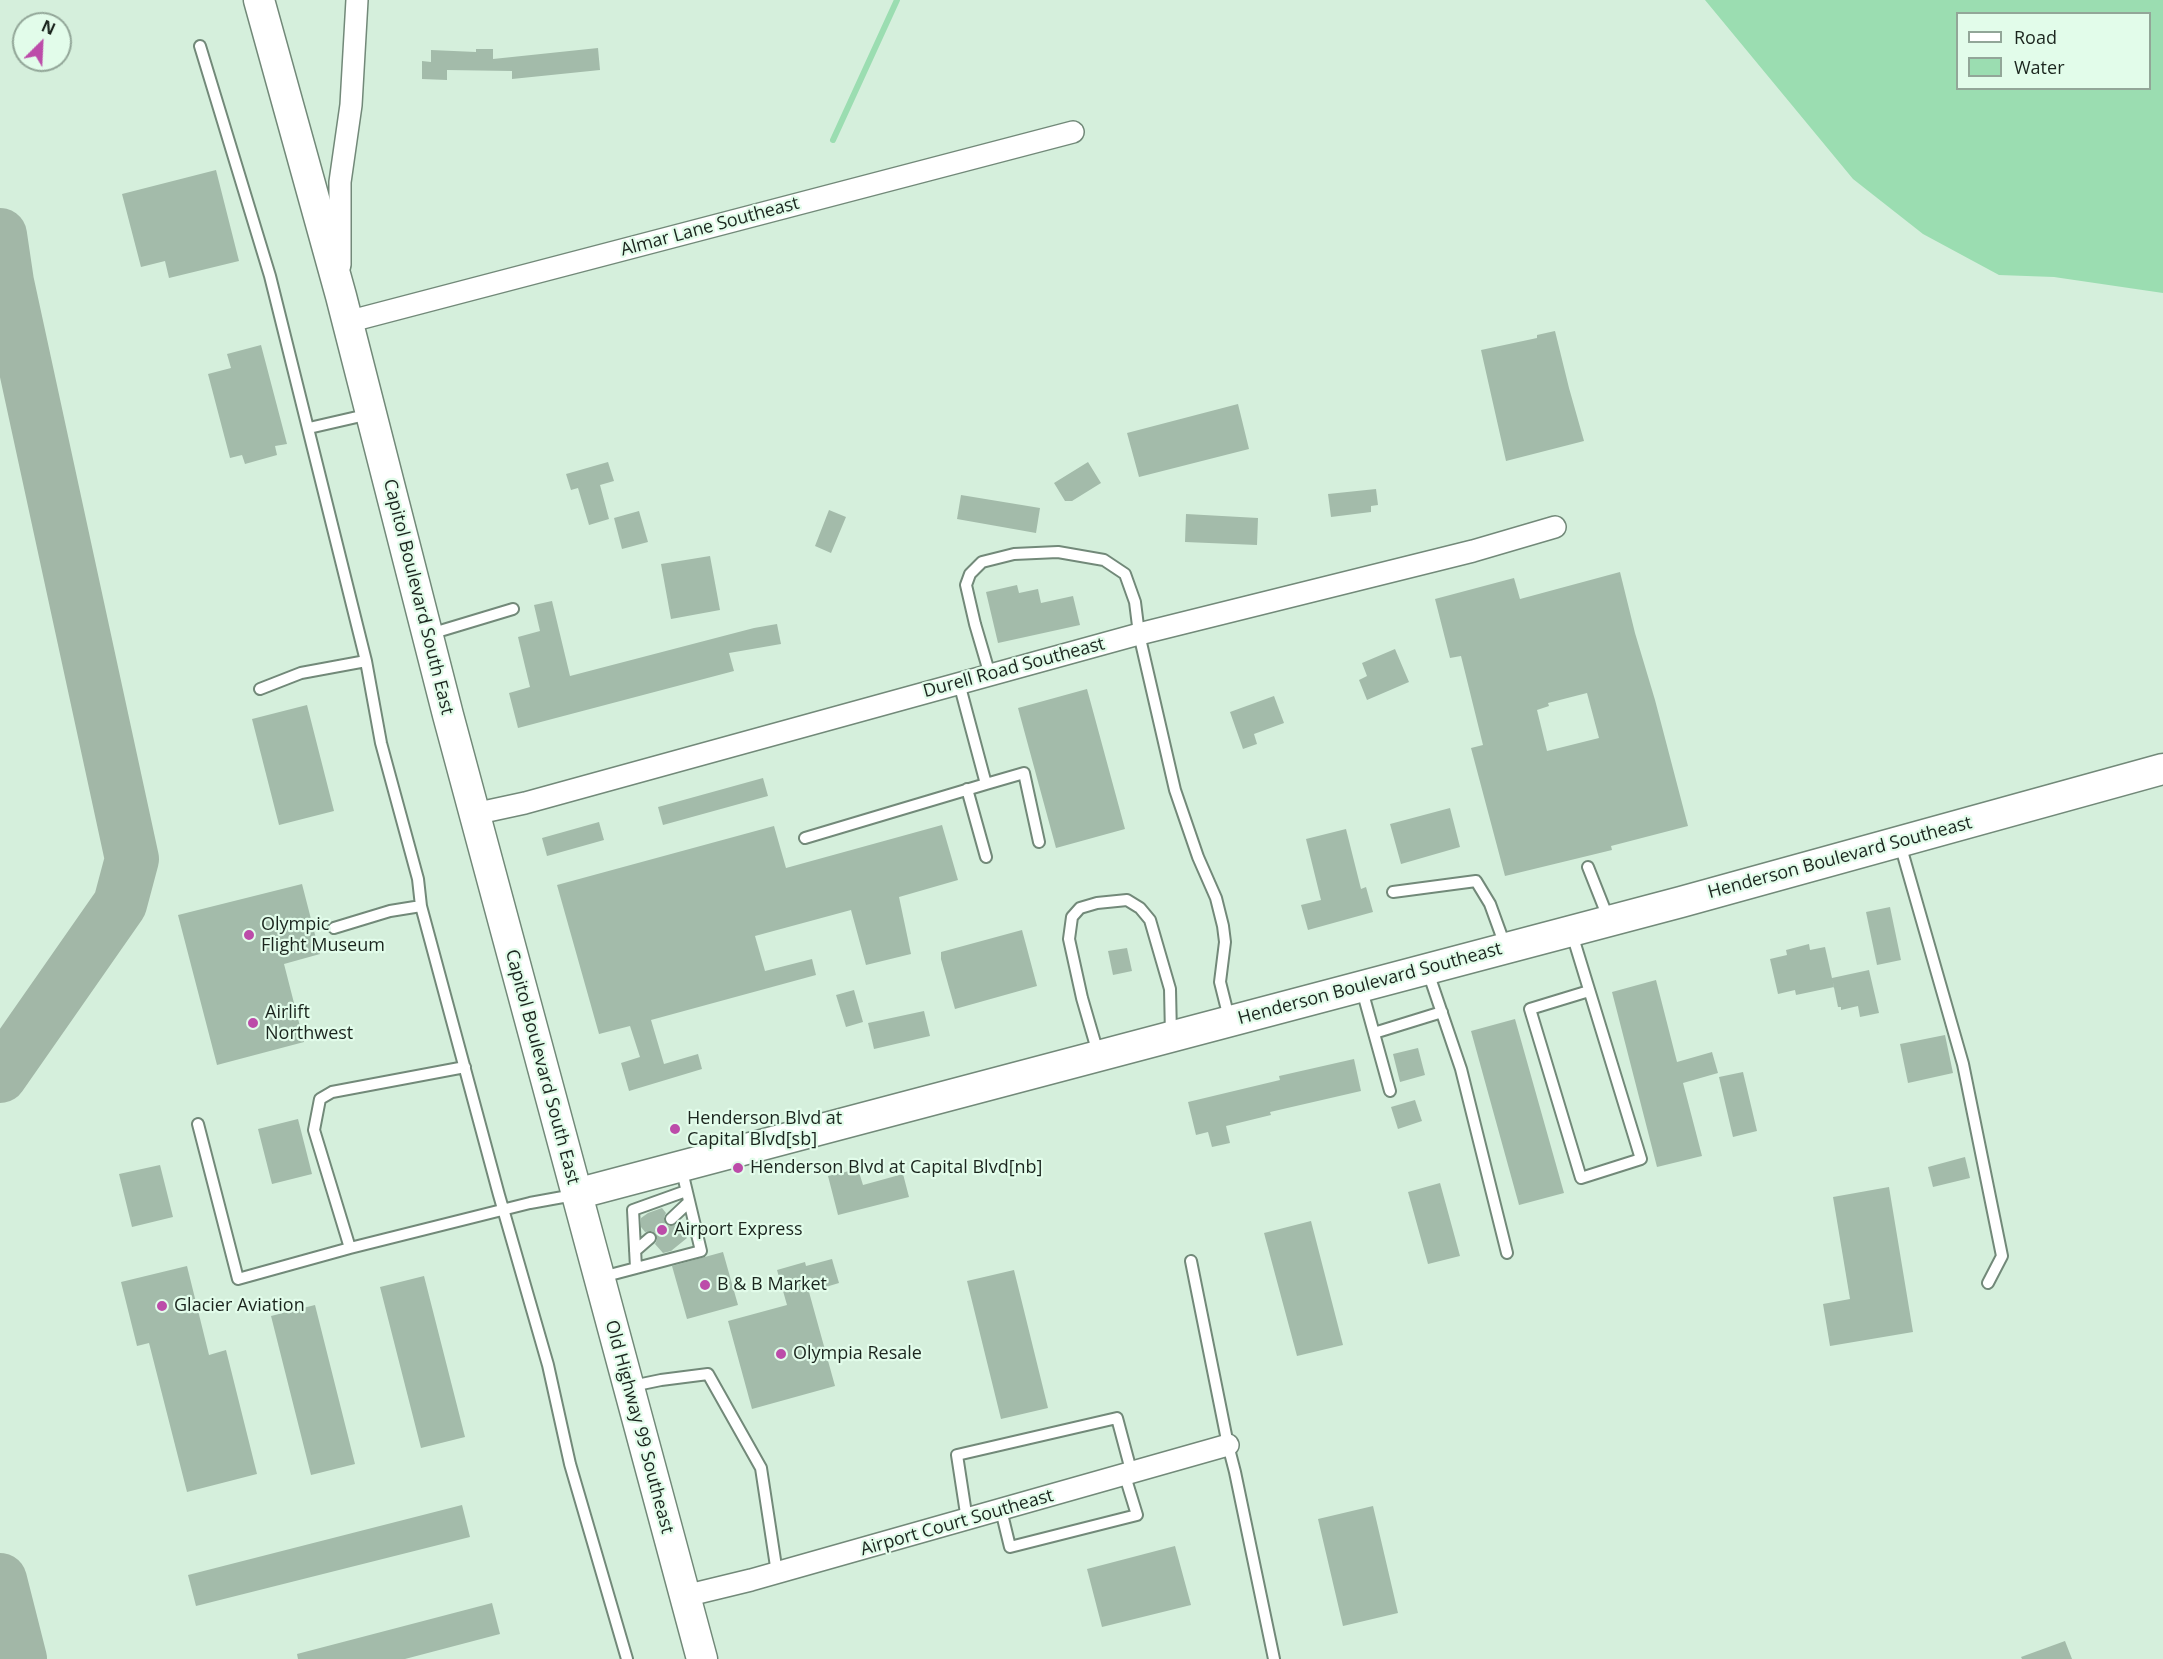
<!DOCTYPE html>
<style>
body{margin:0}
#map{position:relative;width:2163px;height:1659px;overflow:hidden;background:#d5efdc;font-family:"Open Sans",sans-serif}
canvas{display:block}
.legend{position:absolute;left:1956px;top:12px;width:195px;height:78px;box-sizing:border-box;background:#e2fcea;border:2px solid #92a698;margin:0;padding:8px 10px;list-style:none;font-size:18px;color:#1b251e}
.legend li{display:flex;align-items:center;gap:12px;height:30px}
.legend b{width:30px;border:2px solid #92a698}
.north{position:absolute;left:12px;top:12px;width:60px;height:60px;box-sizing:border-box;background:#e2fcea;border:2px solid #92a698;border-radius:50%;rotate:24deg;font-size:16px;font-weight:700;line-height:24px;text-align:center;color:#1b251e}
.north::after{content:'';display:block;margin:auto;width:21px;height:27px;background:#bc4ca9;clip-path:polygon(50% 0,100% 100%,50% 72%,0 100%)}
</style>
<div id="map">
<canvas width="2163" height="1659"></canvas>
<ul class="legend">
<li><b style="height:8px;background:#fff"></b>Road</li>
<li><b style="height:16px;background:#9bddb1"></b>Water</li>
</ul>
<div class="north">N</div>
</div>
<script>
const c = document.querySelector('canvas').getContext('2d');
c.lineJoin = 'round';
function fill(path, color) {
  c.fillStyle = color;
  c.fill(path, 'evenodd');
}
function poly(rows) {
  const path = new Path2D();
  for (const r of rows) {
    path.moveTo(r[0], r[1]);
    for (let i = 2; i < r.length; i += 2) path.lineTo(r[i], r[i + 1]);
  }
  return path;
}
function strokePath(path, color, width, dash) {
  c.strokeStyle = color;
  c.lineWidth = width;
  c.lineCap = dash ? 'butt' : 'round';
  c.setLineDash(dash || []);
  c.stroke(path);
}
function drawText(font, color, halo, rows, align = 'center') {
  c.font = font + ' "Open Sans",sans-serif';
  c.lineWidth = 4.5;
  c.setLineDash([]);
  c.textBaseline = 'middle';
  c.strokeStyle = halo;
  c.fillStyle = color;
  for (const [text, x, y, turn = 0] of rows) {
    c.save();
    c.translate(x, y);
    c.rotate((+turn || 0) * Math.PI / 180);
    c.textAlign = isNaN(turn) ? turn : align;
    if (halo) c.strokeText(text, 0, 0);
    c.fillText(text, 0, 0);
    c.restore();
  }
}
fill(poly([
 [1705,0,2163,0,2163,293,2054,277,1999,275,1923,234,1853,179],
 [1958,14,2150,14,2150,88,1958,88]
]), '#9bddb1');
strokePath(poly([
 [833,140,897,0]
]), '#9bddb1', 6);
strokePath(poly([
 [0,235,7,282,0,292],
 [0,1076,120,904,132,859,7,282],
 [0,1580,20,1659]
]), '#a2b7a7', 54);
fill(poly([
 [598,48,600,70,512,79,512,71,447,70,447,80,422,79,422,61,431,62,431,50,476,52,476,49,493,49,493,59],
 [216,170,239,261,169,278,165,261,141,267,122,194],
 [1555,331,1569,388,1584,441,1506,461,1481,350,1537,338,1537,335],
 [261,345,287,444,275,446,277,455,245,464,242,455,230,458,208,374,231,368,227,354],
 [1238,404,1249,449,1139,477,1127,433],
 [608,462,614,481,600,485,609,519,589,525,578,488,571,490,566,474],
 [1088,462,1101,483,1072,501,1065,501,1054,483],
 [1376,489,1378,505,1371,506,1371,512,1331,517,1328,494],
 [961,495,1040,508,1036,533,957,519],
 [829,510,846,517,831,553,815,546],
 [639,511,648,542,622,549,614,518],
 [1186,514,1258,518,1257,545,1185,542],
 [710,556,720,610,671,619,661,564],
 [1620,572,1635,633,1655,700,1688,826,1611,846,1612,850,1505,876,1471,748,1483,745,1461,656,1450,658,1435,599,1514,578,1520,599],
 [1587,693,1599,738,1547,751,1537,710,1549,706,1548,703],
 [1017,585,1019,593,1038,589,1041,603,1073,596,1080,625,998,643,986,592],
 [552,601,570,676,754,628,777,624,781,644,729,653,734,671,518,728,509,693,530,687,518,637,540,631,534,605],
 [1395,649,1409,682,1367,700,1359,680,1367,676,1362,663],
 [1087,689,1125,829,1056,848,1018,708],
 [1274,696,1284,723,1254,734,1257,744,1243,749,1230,712],
 [307,705,334,811,279,825,252,719],
 [763,778,768,796,663,825,658,807],
 [1450,808,1460,847,1401,864,1390,824],
 [599,822,604,840,547,856,542,838],
 [942,825,958,880,899,897,911,954,866,965,851,910,755,936,765,971,812,959,816,975,651,1020,664,1064,698,1054,702,1069,629,1091,621,1063,640,1057,630,1026,599,1034,557,885,774,826,786,868],
 [1346,829,1361,889,1366,887,1373,912,1308,930,1301,905,1321,900,1306,839],
 [302,884,320,954,284,964,304,1042,217,1065,178,915],
 [1890,907,1901,960,1877,965,1866,912],
 [1022,930,1037,986,955,1009,941,959,941,952],
 [1809,944,1810,950,1825,947,1834,987,1796,995,1795,990,1778,994,1770,959,1787,955,1786,950],
 [1127,948,1132,971,1113,975,1108,951],
 [1869,970,1879,1013,1860,1017,1858,1006,1841,1010,1841,1007,1838,1007,1832,978],
 [1656,980,1677,1062,1712,1052,1718,1073,1683,1083,1702,1156,1657,1167,1612,992],
 [854,990,863,1022,846,1027,836,995],
 [924,1011,930,1036,874,1049,868,1023],
 [1515,1019,1564,1193,1519,1205,1471,1031],
 [1945,1035,1953,1073,1908,1083,1900,1044],
 [1418,1048,1425,1075,1400,1082,1393,1054],
 [1354,1059,1361,1091,1270,1112,1271,1115,1226,1126,1230,1143,1212,1147,1208,1132,1196,1135,1188,1102,1280,1080,1279,1076],
 [1743,1072,1757,1131,1733,1137,1719,1077],
 [1415,1100,1422,1121,1398,1129,1391,1107],
 [298,1119,312,1174,272,1184,258,1129],
 [1965,1157,1970,1178,1933,1187,1928,1167],
 [160,1165,173,1217,132,1227,119,1174],
 [858,1169,863,1185,903,1174,909,1197,838,1215,828,1176],
 [1440,1183,1460,1256,1428,1264,1408,1192],
 [1889,1187,1913,1332,1830,1346,1823,1304,1850,1299,1833,1197],
 [662,1208,666,1213,664,1217,665,1224,669,1226,676,1225,687,1238,671,1251,663,1253,655,1244,657,1240,656,1234,652,1231,645,1232,641,1227,641,1218,648,1213],
 [1311,1221,1343,1345,1297,1356,1264,1233],
 [723,1252,738,1305,687,1319,672,1266],
 [832,1259,839,1283,809,1292,835,1386,752,1409,728,1321,787,1305,777,1270,805,1262,806,1266],
 [187,1266,209,1355,226,1350,257,1474,187,1492,149,1343,137,1346,121,1282],
 [1014,1270,1048,1408,1001,1419,967,1281],
 [424,1276,465,1437,421,1448,380,1287],
 [315,1305,355,1464,311,1475,271,1316],
 [462,1505,470,1537,196,1606,188,1575],
 [1373,1506,1398,1613,1343,1626,1318,1519],
 [1175,1546,1191,1605,1102,1627,1087,1569],
 [492,1603,500,1634,405,1659,298,1659,297,1654],
 [2065,1641,2072,1659,2022,1659,2021,1657]
]), '#a3bbaa');
const lane = poly([
 [200,46,270,276,366,661,381,743,418,879,421,906],
 [309,428,370,414],
 [430,634,513,609],
 [990,675,975,624,966,585,970,574,982,562,1014,554,1058,552,1104,560,1125,574,1135,602,1139,634,1175,790,1198,857,1216,898,1223,926,1225,942,1220,982,1229,1018],
 [959,683,986,784,1024,773,1039,842],
 [260,689,301,673,366,661],
 [967,789,986,857],
 [805,838,986,784],
 [1900,844,1963,1064,2002,1256,1988,1283],
 [1588,867,1609,920],
 [1393,892,1476,881,1490,904,1506,948],
 [334,928,390,911,421,906,499,1195,548,1365,570,1464,627,1659],
 [1572,934,1641,1159,1581,1178,1530,1009,1589,991],
 [1428,972,1461,1069,1507,1253],
 [1362,990,1390,1091],
 [1374,1033,1442,1012],
 [1098,1053,1082,998,1069,939,1072,917,1080,908,1097,903,1127,900,1140,908,1150,920,1170,989,1171,1035],
 [465,1067,332,1092,320,1099,314,1130,350,1248,530,1203,574,1195],
 [198,1124,238,1279,350,1248],
 [671,1219,689,1202],
 [635,1251,650,1238],
 [1191,1261,1228,1445,1235,1472,1274,1659],
 [636,1268,633,1210,686,1191],
 [602,1277,701,1251,681,1167],
 [632,1386,661,1380,708,1374,761,1468,777,1573],
 [1001,1510,1010,1547,1137,1515,1125,1476],
 [967,1520,957,1455,1117,1418,1132,1474]
]);
const street = poly([
 [340,265,340,182,351,105,357,0],
 [347,322,1073,132],
 [474,814,525,803,1139,634,1473,551,1555,527],
 [685,1596,751,1580,1228,1445]
]);
const secondary = poly([
 [259,0,341,296,448,715,702,1659],
 [576,1194,1681,902,2163,769]
]);
strokePath(lane, '#728979', 14);
strokePath(street, '#728979', 24);
strokePath(secondary, '#728979', 33);
strokePath(lane, '#fff', 10);
strokePath(street, '#fff', 21);
strokePath(secondary, '#fff', 30);
for (const [x, y, r, color] of [
 [249,935,6,"#bc4ca9"],
 [253,1023,6,"#bc4ca9"],
 [675,1129,6,"#bc4ca9"],
 [738,1168,6,"#bc4ca9"],
 [662,1230,6,"#bc4ca9"],
 [705,1285,6,"#bc4ca9"],
 [162,1306,6,"#bc4ca9"],
 [781,1354,6,"#bc4ca9"]
]) {
  const dot = new Path2D();
  dot.arc(x, y, r, 0, 2 * Math.PI);
  c.fillStyle = color;
  c.fill(dot);
  strokePath(dot, '#e2fcea', 2);
}
drawText('18px', '#1b251e', '#e2fcea', [
 ["Almar Lane Southeast",710,227,-15],
 ["Capitol Boulevard South East",418,597,76],
 ["Durell Road Southeast",1014,668,-15],
 ["Henderson Boulevard Southeast",1840,858,-15],
 ["Henderson Boulevard Southeast",1370,984,-15],
 ["Capitol Boulevard South East",542,1067,75],
 ["Old Highway 99 Southeast",639,1427,75],
 ["Airport Court Southeast",957,1523,-16]
]);
drawText('18px', '#1b251e', '#e2fcea', [
 ["Olympic",261,925],
 ["Flight Museum",261,946],
 ["Airlift",265,1013],
 ["Northwest",265,1034],
 ["Henderson Blvd at",687,1119],
 ["Capital Blvd[sb]",687,1140],
 ["Henderson Blvd at Capital Blvd[nb]",750,1168],
 ["Airport Express",674,1230],
 ["B & B Market",717,1285],
 ["Glacier Aviation",174,1306],
 ["Olympia Resale",793,1354]
], 'left');
</script>
